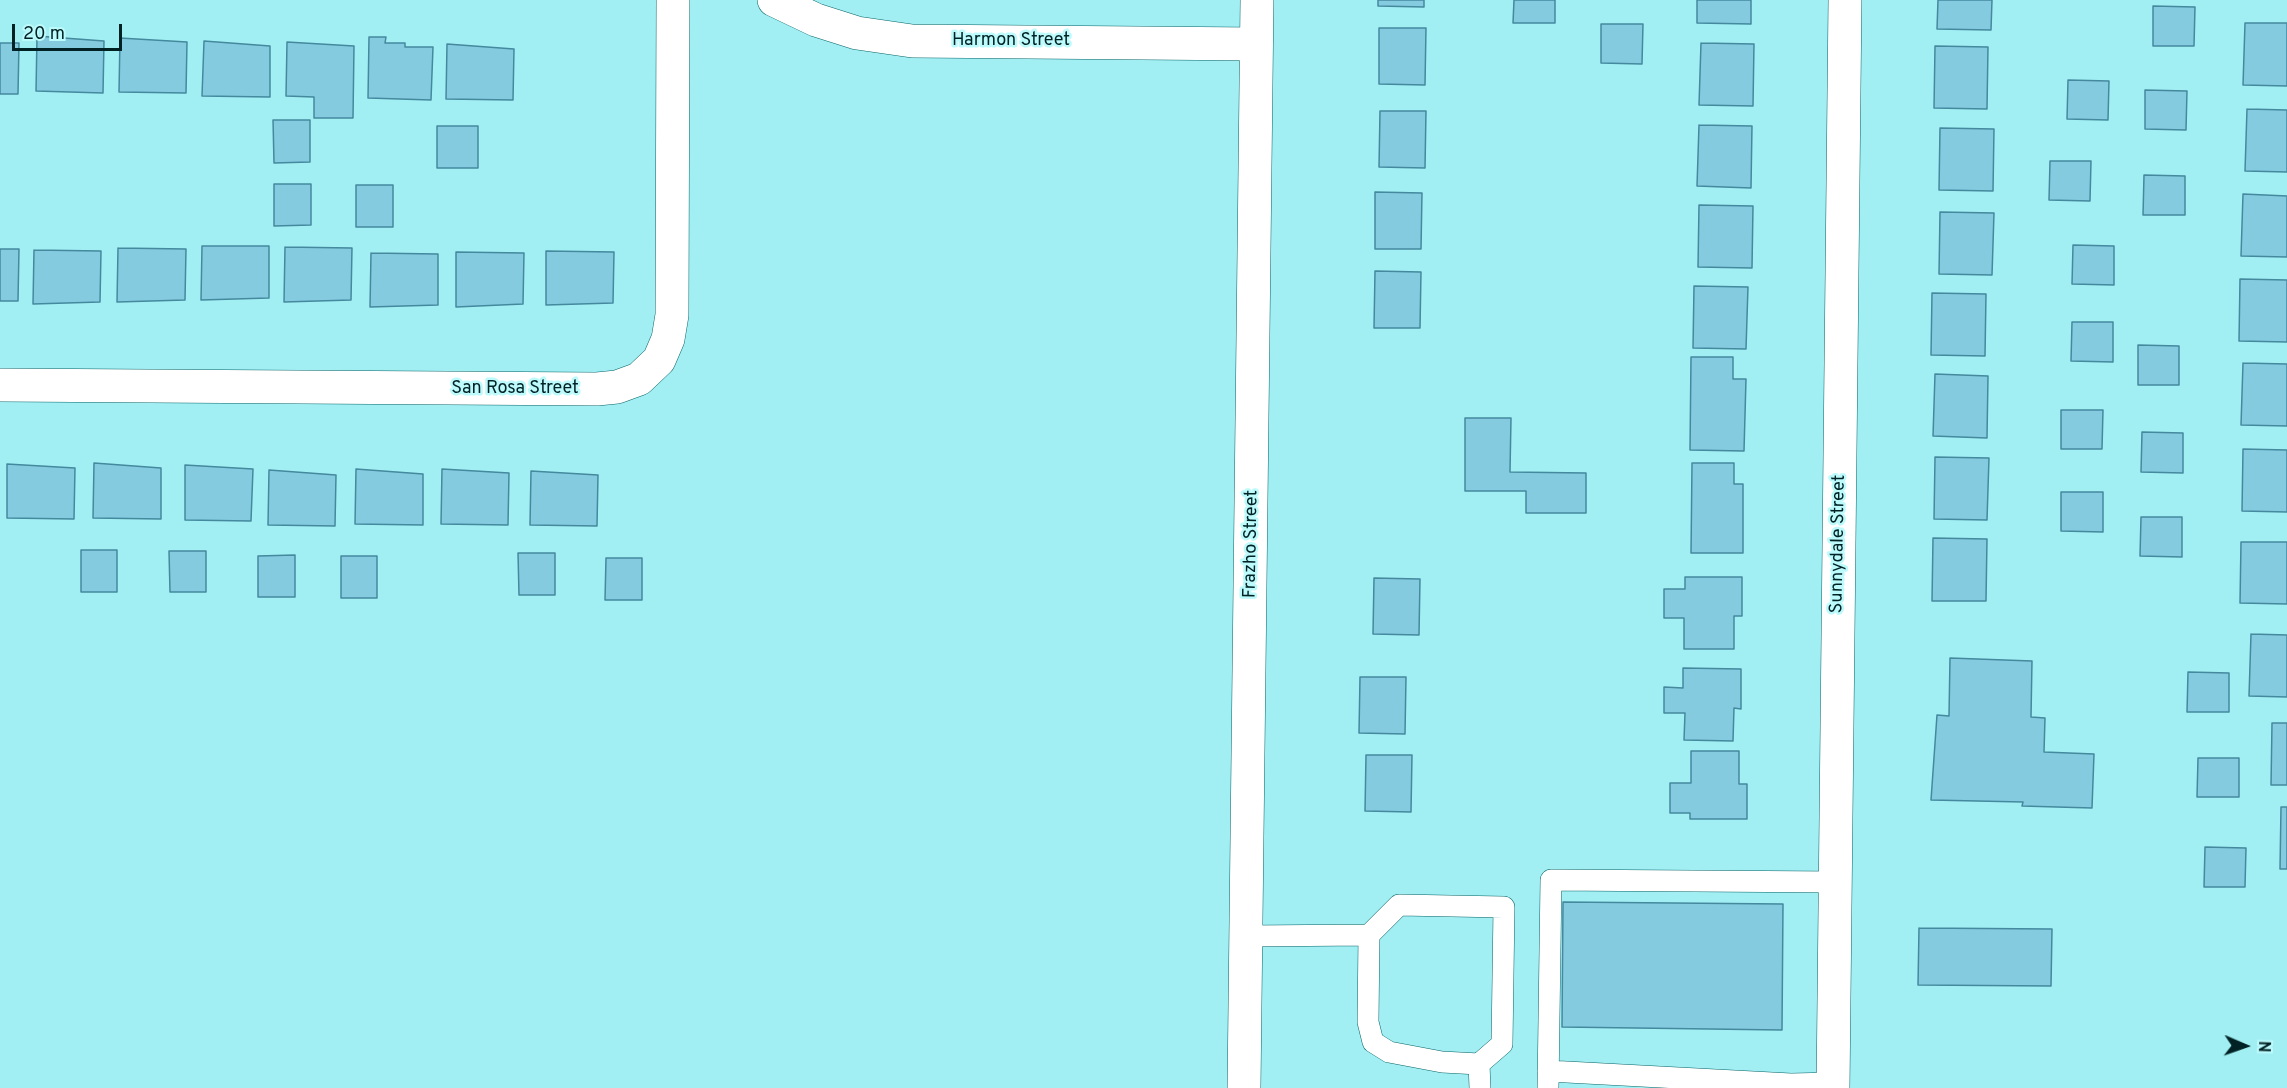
<!DOCTYPE html>
<style>
body{margin:0}
#map{position:relative;width:2287px;height:1088px;overflow:hidden;background:#a2eff3;font-family:Overpass,sans-serif}
canvas{display:block}
.north{position:absolute;left:2215px;top:1016px;width:60px;height:60px;-webkit-text-stroke:4px #bdfafc;paint-order:stroke;rotate:92deg;font-size:16px;font-weight:700;line-height:24px;text-align:center;color:#012224}
.north::after{content:'';display:block;margin:auto;width:21px;height:27px;background:#012224;clip-path:polygon(50% 0,100% 100%,50% 72%,0 100%)}
.scale{position:absolute;left:12px;top:24px;width:110px;height:27px;box-sizing:border-box;border:3px solid #012224;border-top:0;padding-left:8px;font-size:18px;line-height:21px;white-space:nowrap;color:#012224;-webkit-text-stroke:4px #bdfafc;paint-order:stroke}
</style>
<div id="map">
<canvas width="2287" height="1088"></canvas>
<div class="north">N</div>
<div class="scale">20 m</div>
</div>
<script>
const c = document.querySelector('canvas').getContext('2d');
c.lineJoin = 'round';
function fill(path, color) {
  c.fillStyle = color;
  c.fill(path, 'evenodd');
}
function poly(rows) {
  const path = new Path2D();
  for (const r of rows) {
    path.moveTo(r[0], r[1]);
    for (let i = 2; i < r.length; i += 2) path.lineTo(r[i], r[i + 1]);
  }
  return path;
}
function strokePath(path, color, width, dash) {
  c.strokeStyle = color;
  c.lineWidth = width;
  c.lineCap = dash ? 'butt' : 'round';
  c.setLineDash(dash || []);
  c.stroke(path);
}
function drawText(font, color, halo, rows, align = 'center') {
  c.font = font + ' Overpass,sans-serif';
  c.lineWidth = 5;
  c.setLineDash([]);
  c.textBaseline = 'middle';
  c.strokeStyle = halo;
  c.fillStyle = color;
  for (const [text, x, y, turn = 0] of rows) {
    c.save();
    c.translate(x, y);
    c.rotate((+turn || 0) * Math.PI / 180);
    c.textAlign = isNaN(turn) ? turn : align;
    if (halo) c.strokeText(text, 0, 0);
    c.fillText(text, 0, 0);
    c.restore();
  }
}
const building = poly([
 [1378,0,1424,0,1424,7,1378,6,1378,0],
 [1514,0,1555,0,1555,23,1513,23,1514,0],
 [1697,0,1751,0,1751,24,1697,23,1697,0],
 [1938,0,1992,0,1991,30,1937,29,1938,0],
 [2153,6,2195,7,2194,46,2153,46,2153,6],
 [2245,23,2287,23,2287,86,2243,85,2245,23],
 [1601,24,1643,24,1642,64,1601,63,1601,24],
 [1379,28,1426,28,1425,85,1379,84,1379,28],
 [37,36,104,41,103,93,36,91,37,36],
 [369,37,386,37,385,43,405,43,405,47,433,47,431,100,368,98,369,37],
 [120,38,187,42,186,93,119,92,120,38],
 [204,41,270,46,270,97,202,96,204,41],
 [287,42,354,46,353,118,314,118,314,97,286,96,287,42],
 [0,43,19,43,18,94,0,94,0,43],
 [1701,43,1754,44,1753,106,1699,105,1701,43],
 [447,44,514,49,513,100,446,99,447,44],
 [1935,46,1988,47,1987,109,1934,108,1935,46],
 [2068,80,2109,81,2108,120,2067,119,2068,80],
 [2145,90,2187,91,2186,130,2145,129,2145,90],
 [2247,109,2287,110,2287,172,2245,171,2247,109],
 [1380,111,1426,111,1425,168,1379,167,1380,111],
 [273,120,310,120,310,162,274,163,273,120],
 [1699,125,1752,126,1751,188,1697,186,1699,125],
 [437,126,478,126,478,168,437,168,437,126],
 [1940,128,1994,129,1993,191,1939,190,1940,128],
 [2050,161,2091,161,2090,201,2049,200,2050,161],
 [2144,175,2185,176,2185,215,2143,215,2144,175],
 [274,184,311,184,311,225,274,226,274,184],
 [356,185,393,185,393,227,356,227,356,185],
 [1375,192,1422,193,1421,249,1375,249,1375,192],
 [2243,194,2287,196,2287,257,2241,256,2243,194],
 [1699,205,1753,206,1752,268,1698,267,1699,205],
 [1940,212,1994,213,1992,275,1939,274,1940,212],
 [2073,245,2114,246,2114,285,2072,284,2073,245],
 [202,246,269,246,269,298,201,300,202,246],
 [285,247,352,248,351,300,284,302,285,247],
 [118,248,186,249,185,300,117,302,118,248],
 [0,249,19,249,18,301,0,301,0,249],
 [34,250,101,251,100,302,33,304,34,250],
 [546,251,614,252,613,303,546,305,546,251],
 [456,252,524,253,523,304,456,307,456,252],
 [371,253,438,254,438,305,370,307,371,253],
 [1375,271,1421,272,1420,328,1374,328,1375,271],
 [2240,279,2287,280,2287,342,2239,341,2240,279],
 [1694,286,1748,287,1746,349,1693,348,1694,286],
 [1932,293,1986,294,1985,356,1931,355,1932,293],
 [2072,322,2113,322,2113,362,2071,361,2072,322],
 [2138,345,2179,346,2179,385,2138,385,2138,345],
 [1691,357,1733,357,1733,379,1746,379,1744,451,1690,450,1691,357],
 [2243,363,2287,364,2287,426,2241,425,2243,363],
 [1935,374,1988,376,1987,438,1933,436,1935,374],
 [2061,410,2103,410,2102,449,2061,449,2061,410],
 [1465,418,1511,418,1510,472,1586,473,1586,513,1526,513,1526,491,1465,491,1465,418],
 [2142,432,2183,433,2183,473,2141,472,2142,432],
 [2243,449,2287,450,2287,512,2242,511,2243,449],
 [1935,457,1989,458,1987,520,1934,519,1935,457],
 [94,463,161,468,161,519,93,518,94,463],
 [1692,463,1734,463,1734,484,1743,484,1743,553,1691,553,1692,463],
 [7,464,75,468,74,519,7,518,7,464],
 [185,465,253,469,251,521,185,520,185,465],
 [356,469,423,474,423,525,355,524,356,469],
 [442,469,509,473,508,525,441,524,442,469],
 [269,470,336,475,335,526,268,525,269,470],
 [531,471,598,475,597,526,530,525,531,471],
 [2061,492,2103,492,2103,532,2061,531,2061,492],
 [2141,517,2182,517,2182,557,2140,556,2141,517],
 [1933,538,1987,539,1986,601,1932,601,1933,538],
 [2241,542,2287,542,2287,604,2240,603,2241,542],
 [81,550,117,550,117,592,81,592,81,550],
 [169,551,206,551,206,592,170,592,169,551],
 [518,553,555,553,555,595,519,595,518,553],
 [295,555,295,597,258,597,258,556,295,555],
 [341,556,377,556,377,598,341,598,341,556],
 [606,558,642,558,642,600,605,600,606,558],
 [1685,577,1742,577,1742,616,1734,616,1734,649,1684,649,1684,618,1664,618,1664,589,1685,589,1685,577],
 [1374,578,1420,579,1419,635,1373,634,1374,578],
 [2251,634,2287,635,2287,697,2249,696,2251,634],
 [1950,658,2032,661,2031,717,2045,718,2044,752,2094,754,2092,808,2022,806,2023,802,1931,800,1937,715,1949,716,1950,658],
 [1683,668,1741,669,1741,709,1734,708,1733,741,1684,740,1685,713,1664,713,1664,687,1683,688,1683,668],
 [2188,672,2229,673,2229,712,2187,712,2188,672],
 [1360,677,1406,677,1405,734,1359,733,1360,677],
 [2272,723,2287,723,2287,785,2271,785,2272,723],
 [1691,751,1739,751,1739,784,1747,784,1747,819,1690,819,1690,813,1670,813,1670,783,1691,783,1691,751],
 [1366,755,1412,755,1411,812,1365,811,1366,755],
 [2198,758,2239,758,2239,797,2197,797,2198,758],
 [2281,807,2287,807,2287,869,2280,869,2281,807],
 [2205,847,2246,848,2245,887,2204,887,2205,847],
 [1563,902,1783,904,1782,1030,1562,1027,1563,902],
 [1919,928,2052,929,2051,986,1918,985,1919,928]
]);
fill(building, '#85cbe0');
strokePath(building, '#44899e', 1.5);
const service = poly([
 [1369,935,1399,905,1504,907,1502,1044,1479,1064],
 [1247,936,1369,935,1368,1022,1373,1042,1389,1052,1442,1062,1479,1064,1480,1088],
 [1548,1071,1791,1084,1833,1083],
 [1548,1088,1551,880,1836,882]
]);
const minor = poly([
 [774,0,816,20,857,33,912,41,1256,44],
 [0,385,597,389,617,387,639,379,659,360,668,339,672,315,673,0],
 [1833,1088,1845,0]
]);
const tertiary = poly([
 [1244,1088,1257,0]
]);
strokePath(service, '#076568', 22);
strokePath(minor, '#076568', 34);
strokePath(tertiary, '#076568', 34);
strokePath(service, '#fff', 21);
strokePath(minor, '#fff', 33);
strokePath(tertiary, '#fff', 33);
drawText('18px', '#012224', '#bdfafc', [
 ["Harmon Street",1011,41],
 ["San Rosa Street",515,389],
 ["Frazho Street",1252,544,-89],
 ["Sunnydale Street",1839,544,-89]
]);
</script>
